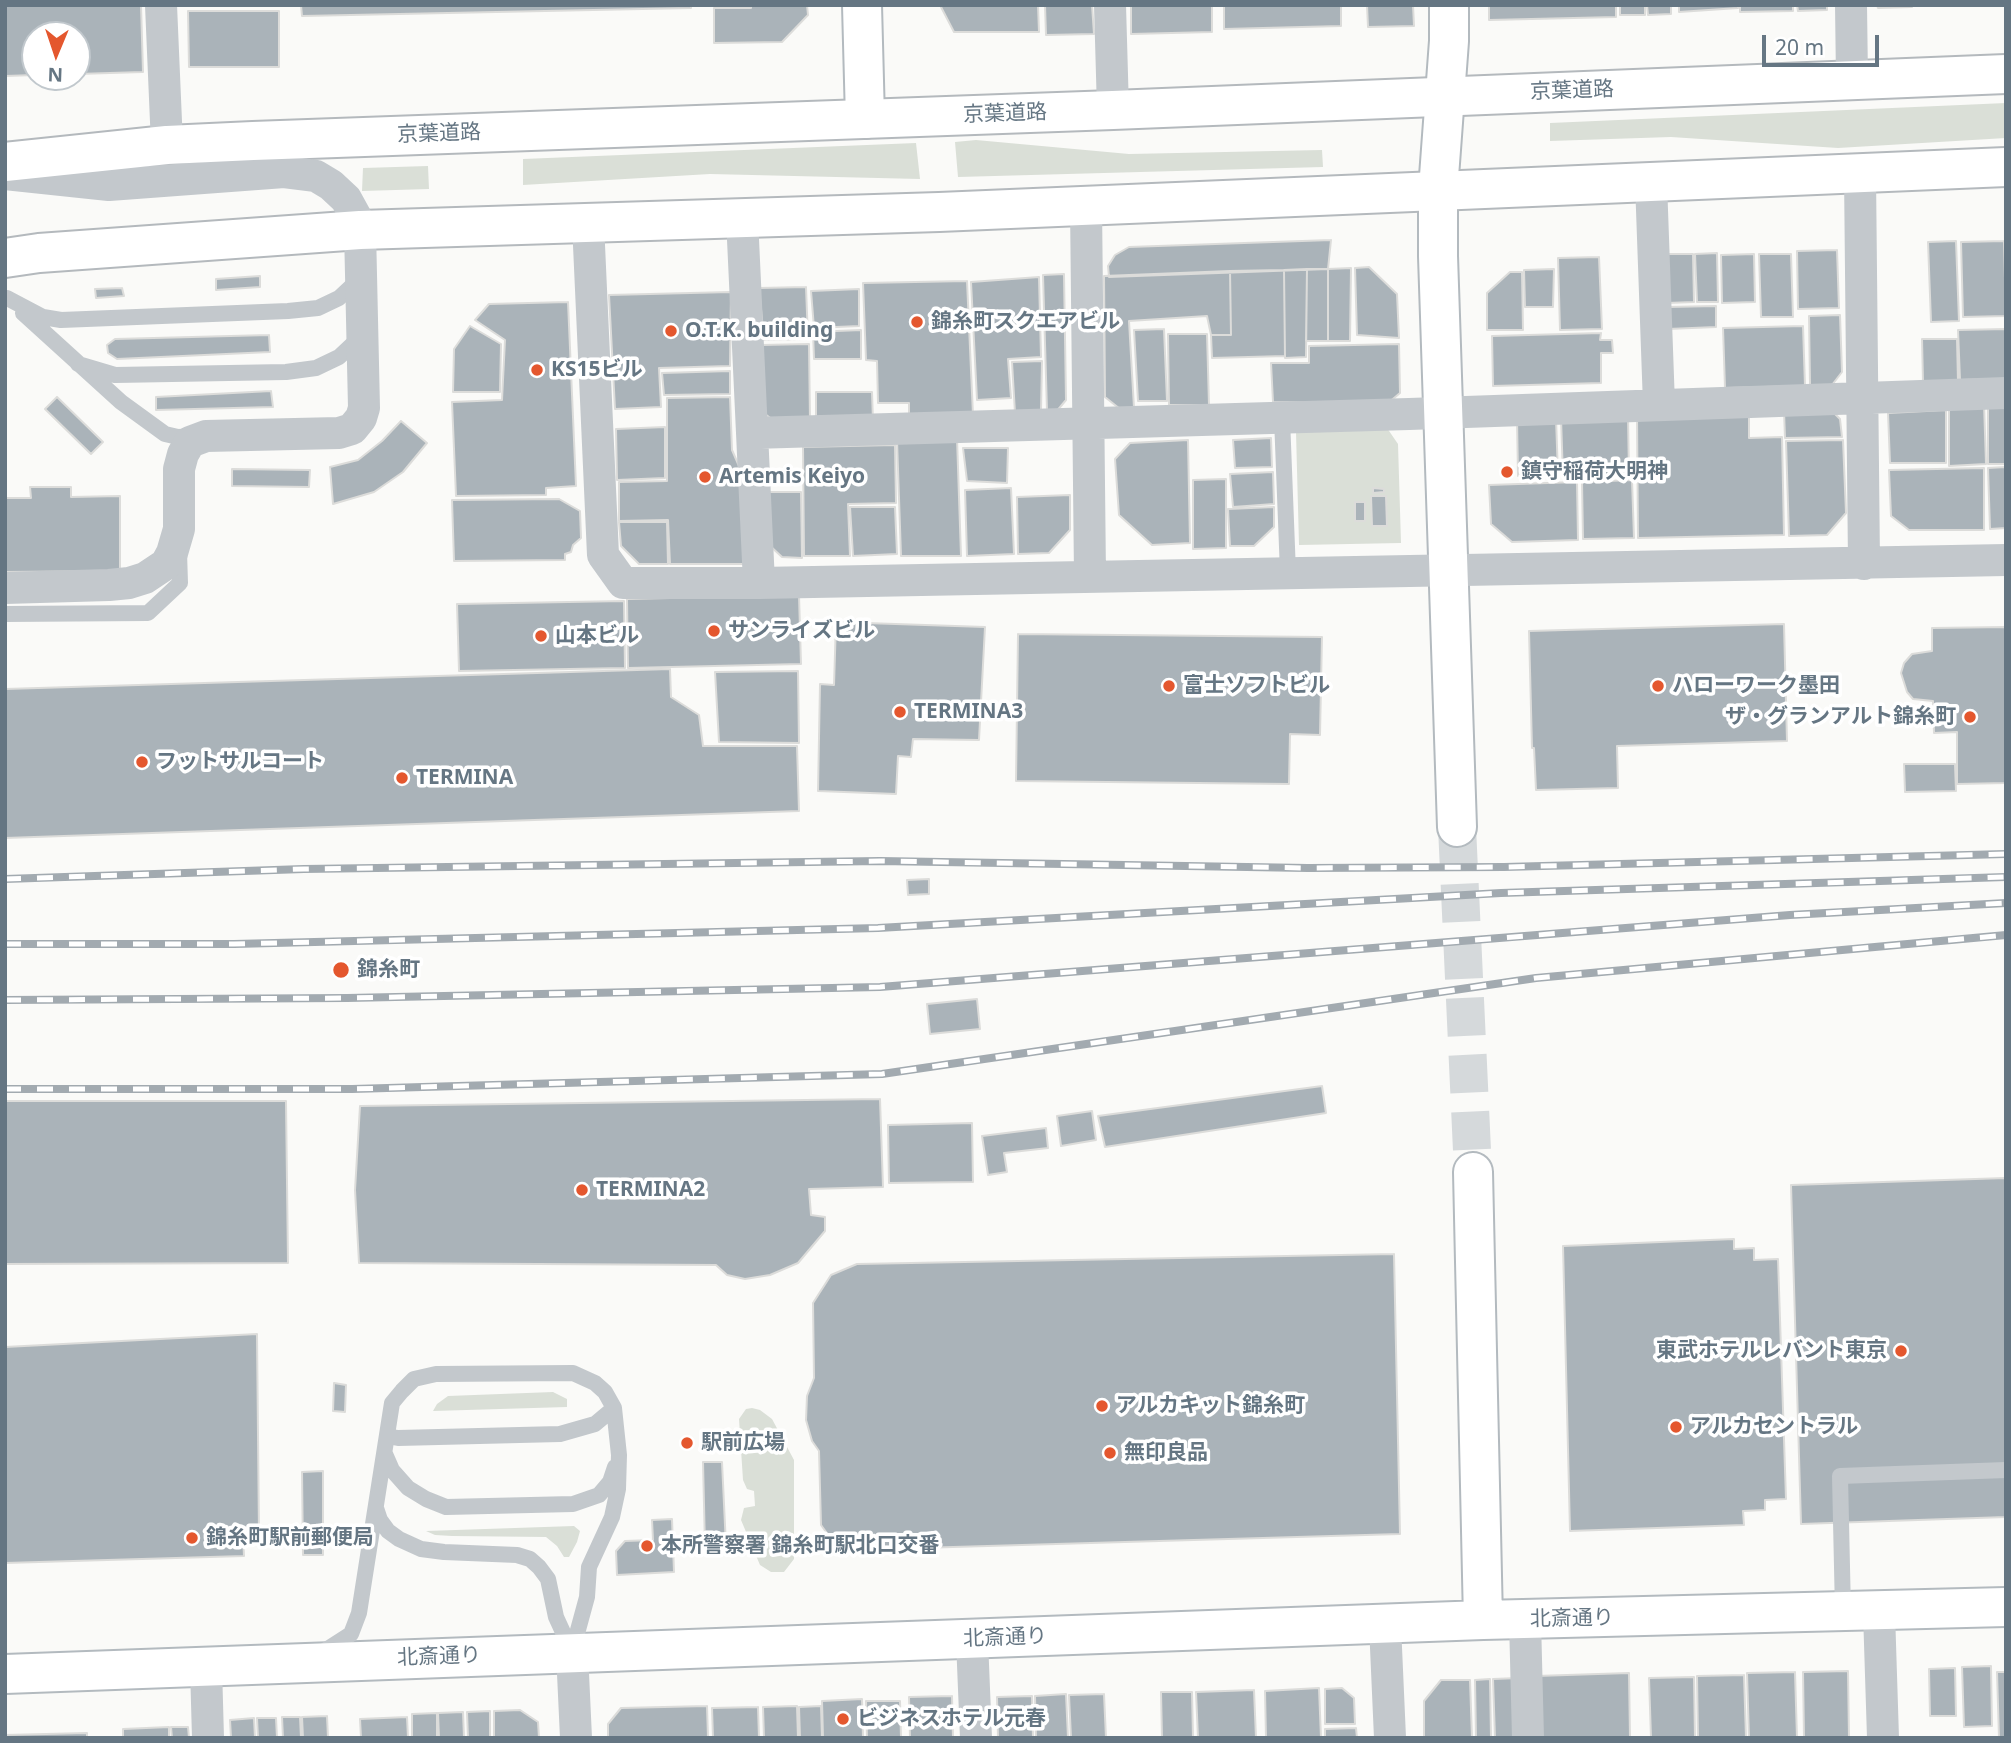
<!DOCTYPE html>
<meta charset="utf-8">
<style>
body{margin:0}
#map{position:relative;width:2011px;height:1743px;overflow:hidden;background:#fafaf8;font-family:"Noto Sans",sans-serif}
canvas{display:block}
.frame{position:absolute;inset:0;border:7px solid #657683;pointer-events:none}
.north{position:absolute;left:21px;top:21px;width:70px;height:70px;box-sizing:border-box;background:#fff;border:2px solid #c1c8cd;border-radius:50%;rotate:182deg;font-size:19px;font-weight:700;line-height:28px;text-align:center;color:#657683}
.north::after{content:'';display:block;margin:auto;width:24px;height:32px;background:#e4572e;clip-path:polygon(50% 0,100% 100%,50% 72%,0 100%)}
.scale{position:absolute;left:1762px;top:35px;width:117px;height:32px;box-sizing:border-box;border:4px solid #657683;border-top:0;padding-left:9px;font-size:21px;line-height:24px;white-space:nowrap;color:#657683;-webkit-text-stroke:5px #fff;paint-order:stroke}
</style>
<div id="map">
<canvas width="2011" height="1743"></canvas>
<div class="frame"></div>
<div class="north">N</div>
<div class="scale">20 m</div>
</div>
<script>
const c = document.querySelector('canvas').getContext('2d');
c.lineJoin = 'round';
function fill(path, color) {
  c.fillStyle = color;
  c.fill(path, 'evenodd');
}
function poly(rows) {
  const path = new Path2D();
  for (const r of rows) {
    path.moveTo(r[0], r[1]);
    for (let i = 2; i < r.length; i += 2) path.lineTo(r[i], r[i + 1]);
  }
  return path;
}
function strokePath(path, color, width, dash) {
  c.strokeStyle = color;
  c.lineWidth = width;
  c.lineCap = dash ? 'butt' : 'round';
  c.setLineDash(dash || []);
  c.stroke(path);
}
function drawText(font, color, halo, rows, align = 'center') {
  c.font = font + ' "Noto Sans","Noto Sans JP",sans-serif';
  c.lineWidth = 7;
  c.setLineDash([]);
  c.textBaseline = 'middle';
  c.strokeStyle = halo;
  c.fillStyle = color;
  for (const [text, x, y, turn = 0] of rows) {
    c.save();
    c.translate(x, y);
    c.rotate((+turn || 0) * Math.PI / 180);
    c.textAlign = isNaN(turn) ? turn : align;
    if (halo) c.strokeText(text, 0, 0);
    c.fillText(text, 0, 0);
    c.restore();
  }
}
fill(poly([
 [2006,103,2006,138,1838,148,1671,137,1550,141,1550,123],
 [976,140,1129,154,1322,150,1323,167,958,177,955,142],
 [916,143,920,179,710,174,523,185,523,159],
 [428,166,429,189,362,191,363,168],
 [1387,428,1398,444,1401,543,1299,545,1296,432],
 [553,1392,567,1399,567,1407,433,1411,437,1404,448,1396],
 [752,1408,760,1410,772,1419,794,1460,794,1559,784,1572,771,1572,760,1565,741,1520,744,1508,755,1506,754,1491,747,1489,743,1480,739,1419,746,1409],
 [574,1526,580,1531,577,1542,569,1557,564,1557,557,1546,546,1537,452,1536,435,1535,426,1531]
]), '#dadfd7');
const building = poly([
 [5,5,141,5,143,72,77,74,77,35,35,35,35,75,5,76,5,5],
 [301,5,691,5,691,8,302,16,301,5],
 [751,5,807,5,808,15,782,42,714,43,714,8,751,8,751,5],
 [940,5,1038,5,1039,32,954,32,940,5],
 [1045,5,1092,5,1094,34,1046,35,1045,5],
 [1131,5,1212,5,1212,32,1131,34,1131,5],
 [1224,5,1341,5,1341,26,1224,29,1224,5],
 [1367,5,1413,5,1414,26,1368,27,1367,5],
 [1489,5,1616,5,1616,17,1489,20,1489,5],
 [1620,5,1645,5,1645,15,1620,15,1620,5],
 [1647,5,1671,5,1671,14,1648,15,1647,5],
 [1679,5,1738,5,1738,8,1679,12,1679,5],
 [1740,5,1793,5,1793,11,1740,12,1740,5],
 [1797,5,1827,5,1827,10,1798,11,1797,5],
 [1877,5,1911,5,1912,7,1878,8,1877,5],
 [188,11,279,11,279,67,189,67,188,11],
 [1331,240,1328,269,1109,277,1108,266,1115,255,1129,247,1331,240],
 [1956,241,1959,321,1931,322,1928,242,1956,241],
 [2004,241,2006,316,1963,317,1961,242,2004,241],
 [1837,250,1839,308,1798,309,1797,251,1837,250],
 [1717,253,1718,302,1697,302,1695,254,1717,253],
 [1666,254,1693,254,1694,302,1667,303,1666,254],
 [1754,254,1755,302,1722,303,1721,255,1754,254],
 [1759,254,1791,254,1793,317,1761,317,1759,254],
 [1599,257,1602,329,1560,330,1558,258,1599,257],
 [1369,267,1397,294,1399,338,1357,335,1355,268,1369,267],
 [1351,268,1350,341,1328,341,1328,269,1351,268],
 [1307,269,1306,357,1285,358,1284,270,1307,269],
 [1307,269,1328,269,1328,341,1306,341,1307,269],
 [1554,269,1553,307,1525,307,1524,270,1554,269],
 [1284,270,1285,356,1212,358,1211,335,1231,335,1230,271,1284,270],
 [1230,271,1231,335,1211,335,1207,316,1129,321,1134,408,1120,409,1105,397,1104,276,1230,271],
 [1510,272,1522,272,1523,330,1487,330,1487,293,1510,272],
 [1064,274,1066,400,1056,412,1047,411,1043,275,1064,274],
 [260,276,260,287,216,290,216,279,260,276],
 [1039,277,1041,357,1008,359,1011,398,977,400,971,282,1039,277],
 [967,281,973,415,909,416,909,403,878,403,877,361,866,360,863,283,967,281],
 [806,287,808,339,764,340,759,288,806,287],
 [122,288,124,296,96,298,95,289,122,288],
 [859,289,859,326,814,328,811,291,859,289],
 [731,292,730,366,659,368,661,407,615,409,609,295,731,292],
 [568,302,576,486,546,488,546,495,456,496,452,402,502,400,505,340,475,320,489,304,568,302],
 [1716,306,1716,327,1668,329,1668,307,1716,306],
 [1840,315,1842,372,1832,385,1810,385,1809,316,1840,315],
 [470,326,501,344,500,392,453,392,454,349,470,326],
 [1803,326,1805,386,1725,388,1723,328,1803,326],
 [1164,329,1167,401,1138,401,1134,330,1164,329],
 [2006,329,2006,379,1960,380,1958,330,2006,329],
 [861,330,861,359,814,359,813,332,861,330],
 [1601,333,1600,340,1612,340,1613,353,1601,353,1601,383,1493,386,1492,336,1601,333],
 [1168,334,1207,334,1209,405,1169,405,1168,334],
 [269,335,270,352,117,359,108,353,107,345,115,339,269,335],
 [1922,339,1957,339,1958,381,1923,382,1922,339],
 [809,344,810,421,777,423,765,414,762,345,809,344],
 [1399,344,1400,393,1387,404,1273,402,1271,363,1309,363,1309,346,1399,344],
 [1042,361,1041,411,1015,413,1012,362,1042,361],
 [730,371,730,394,664,395,662,373,730,371],
 [271,391,273,407,156,410,156,397,271,391],
 [816,392,872,392,873,421,816,423,816,392],
 [57,397,103,442,91,454,45,409,57,397],
 [730,397,732,450,742,473,746,564,670,564,668,520,619,521,619,482,667,481,667,398,730,397],
 [1984,403,1986,464,1949,466,1949,405,1984,403],
 [1988,403,2006,403,2006,464,1988,464,1988,403],
 [1831,410,1840,419,1842,437,1785,438,1784,411,1831,410],
 [1946,410,1946,463,1890,463,1888,413,1946,410],
 [1749,413,1749,438,1782,437,1784,535,1638,538,1637,416,1749,413],
 [1628,416,1629,475,1563,477,1561,418,1628,416],
 [1556,418,1558,475,1518,476,1517,419,1556,418],
 [401,421,427,443,403,472,374,492,333,504,330,467,358,460,382,441,401,421],
 [665,427,665,478,617,480,616,429,665,427],
 [957,438,961,556,901,556,897,440,957,438],
 [1271,438,1272,467,1235,468,1233,440,1271,438],
 [1188,440,1190,543,1152,545,1119,515,1115,459,1130,443,1188,440],
 [1843,440,1846,513,1827,535,1789,536,1786,441,1843,440],
 [895,445,896,503,848,504,850,556,804,556,803,447,895,445],
 [963,448,1008,448,1007,483,967,481,963,448],
 [1503,467,1512,468,1511,477,1502,477,1503,467],
 [2006,467,2006,528,1990,529,1988,468,2006,467],
 [1984,468,1984,530,1909,530,1891,516,1889,470,1984,468],
 [232,469,310,470,309,487,232,486,232,469],
 [1273,472,1274,504,1233,507,1230,474,1273,472],
 [1226,479,1226,548,1193,549,1193,480,1226,479],
 [1632,480,1634,538,1583,539,1582,482,1632,480],
 [1577,482,1578,540,1512,542,1491,524,1489,485,1577,482],
 [30,487,71,487,71,497,120,496,120,571,5,572,5,498,31,498,30,487],
 [1011,488,1014,554,967,556,965,490,1011,488],
 [1373,488,1384,489,1384,492,1373,493,1373,488],
 [767,492,801,492,802,558,782,557,768,544,767,492],
 [1070,495,1070,530,1049,553,1018,554,1017,497,1070,495],
 [1371,496,1386,496,1387,526,1372,526,1371,496],
 [559,499,580,511,581,538,573,545,571,552,565,554,565,560,454,561,452,500,559,499],
 [1355,502,1365,502,1365,521,1355,521,1355,502],
 [850,507,895,507,897,554,853,556,850,507],
 [1274,507,1274,527,1254,546,1230,546,1228,509,1274,507],
 [619,522,667,522,668,564,639,564,621,546,619,522],
 [799,595,801,664,628,668,627,599,799,595],
 [624,601,625,668,459,671,457,604,624,601],
 [836,622,985,627,979,740,913,739,911,757,898,756,896,794,818,791,820,684,834,685,836,622],
 [1784,624,1787,741,1617,746,1618,788,1536,790,1534,748,1532,748,1529,631,1784,624],
 [2006,627,2006,783,1957,784,1957,732,1934,733,1933,701,1913,699,1907,692,1901,673,1904,663,1912,654,1932,651,1932,628,2006,627],
 [1018,634,1322,637,1320,735,1290,734,1289,784,1016,781,1018,634],
 [670,669,671,697,699,715,703,746,797,746,799,811,5,838,5,689,670,669],
 [798,671,799,743,719,742,715,672,798,671],
 [1904,764,1955,764,1956,791,1905,792,1904,764],
 [929,879,929,894,908,895,907,880,929,879],
 [977,999,980,1029,930,1034,927,1004,977,999],
 [1322,1086,1326,1113,1105,1147,1098,1116,1322,1086],
 [880,1099,883,1187,809,1189,811,1215,825,1217,825,1231,798,1263,770,1275,745,1279,727,1275,716,1265,359,1263,355,1190,360,1106,880,1099],
 [5,1101,286,1101,288,1263,5,1264,5,1101],
 [1092,1111,1096,1140,1061,1146,1057,1116,1092,1111],
 [972,1123,973,1182,889,1183,888,1125,972,1123],
 [1046,1128,1048,1148,1004,1153,1007,1172,988,1175,982,1136,1046,1128],
 [2006,1178,2006,1517,1801,1524,1791,1185,2006,1178],
 [1734,1239,1734,1249,1754,1248,1754,1260,1778,1259,1786,1499,1765,1500,1765,1510,1743,1511,1744,1525,1570,1531,1563,1246,1734,1239],
 [1394,1254,1400,1534,850,1550,834,1543,821,1525,819,1451,812,1441,806,1420,807,1396,814,1378,813,1303,831,1275,857,1264,1394,1254],
 [257,1334,259,1535,243,1535,244,1556,5,1563,5,1347,257,1334],
 [334,1383,346,1385,345,1412,333,1411,334,1383],
 [703,1462,722,1462,726,1546,705,1547,703,1462],
 [323,1471,323,1555,303,1555,302,1472,323,1471],
 [672,1519,674,1572,617,1575,616,1551,625,1541,653,1540,652,1520,672,1519],
 [1991,1666,1992,1726,1964,1727,1962,1667,1991,1666],
 [1955,1668,1956,1716,1930,1716,1929,1669,1955,1668],
 [1848,1671,1849,1738,1804,1738,1803,1672,1848,1671],
 [1795,1672,1797,1738,1749,1738,1747,1673,1795,1672],
 [1997,1672,2006,1672,2006,1738,1999,1738,1997,1672],
 [1629,1673,1630,1738,1537,1738,1536,1676,1629,1673],
 [1744,1675,1746,1738,1698,1738,1697,1676,1744,1675],
 [1694,1677,1695,1738,1651,1738,1649,1678,1694,1677],
 [1519,1678,1521,1738,1495,1738,1493,1679,1519,1678],
 [1490,1679,1491,1738,1476,1738,1475,1680,1490,1679],
 [1441,1680,1470,1680,1472,1738,1424,1738,1424,1701,1441,1680],
 [1319,1688,1321,1738,1266,1738,1265,1691,1319,1688],
 [1342,1688,1354,1698,1355,1724,1325,1724,1325,1689,1342,1688],
 [1254,1690,1256,1738,1198,1738,1196,1692,1254,1690],
 [1161,1692,1192,1692,1193,1738,1162,1738,1161,1692],
 [1066,1694,1068,1738,1036,1738,1035,1696,1066,1694],
 [1104,1694,1106,1738,1071,1738,1069,1695,1104,1694],
 [952,1696,953,1738,910,1738,909,1697,952,1696],
 [1032,1696,1033,1738,998,1738,997,1697,1032,1696],
 [862,1699,863,1738,823,1738,822,1701,862,1699],
 [866,1701,900,1701,901,1738,867,1738,866,1701],
 [707,1706,708,1738,608,1738,608,1724,621,1708,707,1706],
 [797,1706,798,1738,764,1738,763,1707,797,1706],
 [821,1706,822,1738,800,1738,799,1707,821,1706],
 [758,1707,759,1738,713,1738,712,1708,758,1707],
 [520,1710,538,1722,539,1738,494,1738,494,1711,520,1710],
 [490,1711,490,1738,468,1738,467,1712,490,1711],
 [463,1712,464,1738,439,1738,438,1713,463,1712],
 [437,1713,437,1738,412,1738,412,1714,437,1713],
 [327,1716,328,1738,303,1738,302,1717,327,1716],
 [282,1717,300,1717,301,1738,283,1738,282,1717],
 [407,1717,408,1738,361,1738,360,1719,407,1717],
 [254,1718,255,1738,231,1738,230,1720,254,1718],
 [257,1718,276,1718,277,1738,258,1738,257,1718],
 [169,1727,169,1738,123,1738,123,1729,169,1727],
 [171,1727,188,1727,189,1738,172,1738,171,1727],
 [1356,1728,1357,1738,1325,1738,1325,1729,1356,1728],
 [87,1733,87,1738,5,1738,5,1735,87,1733]
]);
fill(building, '#aab3b9');
strokePath(building, '#dcdcda', 2);
strokePath(poly([
 [1457,827,1473,1172]
]), '#d5d9db', 38, [38, 19]);
const secondary = poly([
 [862,5,865,119],
 [1449,5,1449,41,1438,190,1438,256,1457,827],
 [1473,1172,1483,1620],
 [5,1674,1483,1620,2006,1607]
]);
const highway = poly([
 [5,162,167,145,253,141,1113,110,2006,74],
 [5,258,39,253,360,230,939,212,2006,167]
]);
strokePath(secondary, '#b3babf', 42);
strokePath(highway, '#b4b9bd', 42);
strokePath(poly([
 [7,298,43,317,61,320,288,311,318,308,339,298,354,284,357,275],
 [23,313,121,402,165,434,178,437,197,436],
 [78,364,115,375,286,372,316,368,339,357,355,342,359,332],
 [1282,418,1288,573],
 [5,614,148,613,180,583,179,552],
 [387,1436,398,1438,560,1434,595,1424,614,1408],
 [385,1454,392,1470,408,1488,426,1499,446,1507,573,1504,599,1495,610,1482,615,1467],
 [376,1508,380,1520,388,1531,399,1539,421,1549,444,1552,517,1555,530,1559,539,1567,548,1579,556,1617,572,1652],
 [1843,1612,1840,1476,2006,1470],
 [323,1652,351,1634,359,1613,392,1403,402,1391,414,1379,436,1374,573,1373,595,1383,605,1392,614,1408,619,1455,618,1489,612,1517,589,1567,587,1597,572,1652]
]), '#c3c8cc', 16);
strokePath(poly([
 [161,5,167,145],
 [1110,5,1113,110],
 [1851,5,1852,79],
 [5,174,109,185,284,172,316,176,331,185,346,199,357,219,360,230,364,408,361,418,352,429,339,433,206,436,190,442,183,454,179,469,179,529,172,553,166,564,145,578,129,583,109,585,5,588],
 [1860,174,1864,564],
 [1651,182,1659,405],
 [1086,205,1090,576],
 [742,218,759,583],
 [588,223,603,555,623,583,759,583,2006,560],
 [752,433,1409,414,2006,393],
 [1879,1612,1883,1738],
 [1525,1620,1528,1738],
 [1385,1625,1390,1738],
 [972,1640,976,1738],
 [572,1652,576,1738],
 [206,1667,208,1738]
]), '#c3c8cc', 32);
strokePath(secondary, '#fff', 38);
strokePath(highway, '#fff', 38);
const rail = poly([
 [5,879,304,869,880,861,1308,868,1504,867,2006,854],
 [5,944,234,944,878,928,1501,893,2006,877],
 [5,1000,347,998,880,987,1790,915,2006,903],
 [5,1089,352,1089,882,1074,1536,978,2006,935]
]);
strokePath(rail, '#a2aab0', 8);
strokePath(rail, '#fff', 5, [16]);
for (const [x, y, r, color] of [
 [917,322,7,"#e4572e"],
 [671,331,7,"#e4572e"],
 [537,370,7,"#e4572e"],
 [1507,472,7,"#e4572e"],
 [705,477,7,"#e4572e"],
 [714,631,7,"#e4572e"],
 [541,636,7,"#e4572e"],
 [1169,686,7,"#e4572e"],
 [1658,686,7,"#e4572e"],
 [900,712,7,"#e4572e"],
 [1970,717,7,"#e4572e"],
 [142,762,7,"#e4572e"],
 [402,778,7,"#e4572e"],
 [341,970,9,"#e4572e"],
 [582,1190,7,"#e4572e"],
 [1901,1351,7,"#e4572e"],
 [1102,1406,7,"#e4572e"],
 [1676,1427,7,"#e4572e"],
 [687,1443,7,"#e4572e"],
 [1110,1453,7,"#e4572e"],
 [192,1538,7,"#e4572e"],
 [647,1546,7,"#e4572e"],
 [843,1719,7,"#e4572e"]
]) {
  const dot = new Path2D();
  dot.arc(x, y, r, 0, 2 * Math.PI);
  c.fillStyle = color;
  c.fill(dot);
  strokePath(dot, '#fff', 2.5);
}
drawText('21px', '#657683', '#fff', [
 ["京葉道路",1572,91,-2],
 ["京葉道路",1005,114,-2],
 ["京葉道路",439,134,-2],
 ["北斎通り",1572,1619,-1],
 ["北斎通り",1005,1638,-2],
 ["北斎通り",439,1657,-2]
]);
drawText('bold 21px', '#657683', '#fff', [
 ["錦糸町スクエアビル",931,322],
 ["O.T.K. building",685,331],
 ["KS15ビル",551,370],
 ["鎮守稲荷大明神",1521,472],
 ["Artemis Keiyo",719,477],
 ["サンライズビル",728,631],
 ["山本ビル",555,636],
 ["富士ソフトビル",1183,686],
 ["ハローワーク墨田",1672,686],
 ["TERMINA3",914,712],
 ["ザ・グランアルト錦糸町",1956,717,"right"],
 ["フットサルコート",156,762],
 ["TERMINA",416,778],
 ["錦糸町",357,970],
 ["TERMINA2",596,1190],
 ["東武ホテルレバント東京",1887,1351,"right"],
 ["アルカキット錦糸町",1116,1406],
 ["アルカセントラル",1690,1427],
 ["駅前広場",701,1443],
 ["無印良品",1124,1453],
 ["錦糸町駅前郵便局",206,1538],
 ["本所警察署 錦糸町駅北口交番",661,1546],
 ["ビジネスホテル元春",857,1719]
], 'left');
</script>
